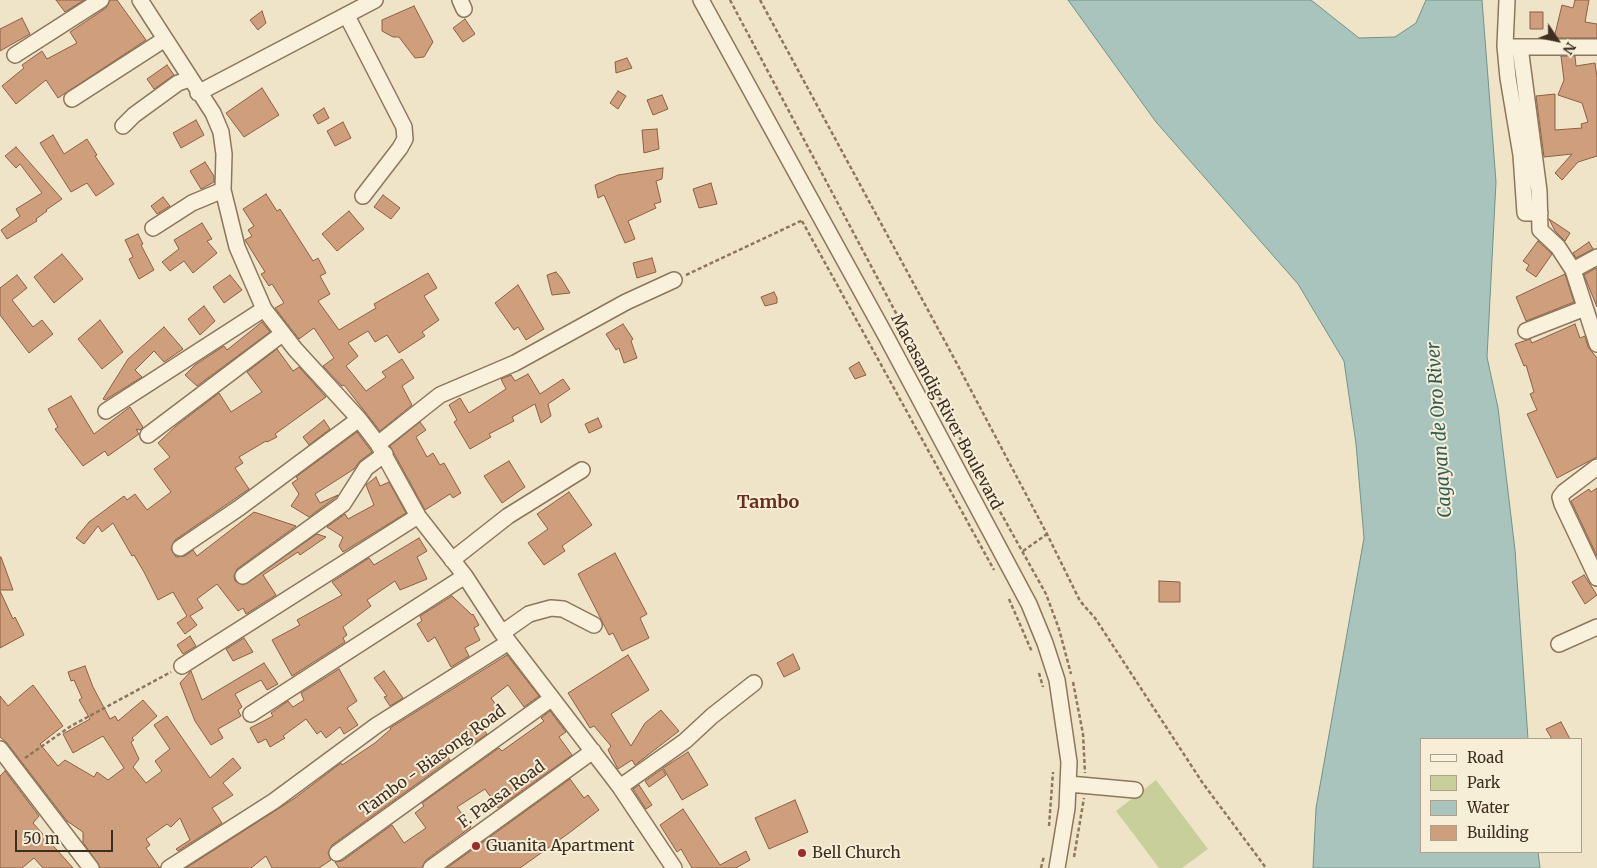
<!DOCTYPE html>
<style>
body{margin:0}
#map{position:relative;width:1597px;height:868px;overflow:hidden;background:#f0e4c8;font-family:Merriweather,serif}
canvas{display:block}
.legend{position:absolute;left:1420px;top:738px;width:162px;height:115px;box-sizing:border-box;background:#f7eed8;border:1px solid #ada18e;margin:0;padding:6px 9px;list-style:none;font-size:15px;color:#3d2e20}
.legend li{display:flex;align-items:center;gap:10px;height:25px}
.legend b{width:25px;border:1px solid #ada18e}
.north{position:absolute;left:1532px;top:15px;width:50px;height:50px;-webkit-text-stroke:4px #f7eed8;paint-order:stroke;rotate:124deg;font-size:14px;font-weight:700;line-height:20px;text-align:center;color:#3d2e20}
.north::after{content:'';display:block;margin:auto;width:18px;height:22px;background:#3d2e20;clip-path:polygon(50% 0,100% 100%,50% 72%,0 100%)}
.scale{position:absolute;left:15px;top:830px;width:98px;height:22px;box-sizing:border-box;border:2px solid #3d2e20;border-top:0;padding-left:6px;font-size:15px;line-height:18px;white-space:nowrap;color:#3d2e20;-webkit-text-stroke:4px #f7eed8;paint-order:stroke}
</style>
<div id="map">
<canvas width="1597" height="868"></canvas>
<ul class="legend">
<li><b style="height:6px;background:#faf1dc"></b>Road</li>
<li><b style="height:14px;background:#c9cf9b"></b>Park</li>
<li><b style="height:14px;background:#a9c4bc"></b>Water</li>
<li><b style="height:14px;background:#cf9f7d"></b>Building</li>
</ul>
<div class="north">N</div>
<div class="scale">50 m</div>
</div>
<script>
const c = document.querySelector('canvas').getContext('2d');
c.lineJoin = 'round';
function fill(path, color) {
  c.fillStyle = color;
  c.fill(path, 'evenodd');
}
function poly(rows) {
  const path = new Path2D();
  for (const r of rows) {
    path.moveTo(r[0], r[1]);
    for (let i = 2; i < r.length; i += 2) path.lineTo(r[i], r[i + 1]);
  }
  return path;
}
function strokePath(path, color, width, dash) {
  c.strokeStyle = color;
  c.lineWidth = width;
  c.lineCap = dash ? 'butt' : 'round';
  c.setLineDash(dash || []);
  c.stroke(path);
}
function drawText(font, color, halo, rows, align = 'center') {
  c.font = font + ' Merriweather,serif';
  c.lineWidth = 4;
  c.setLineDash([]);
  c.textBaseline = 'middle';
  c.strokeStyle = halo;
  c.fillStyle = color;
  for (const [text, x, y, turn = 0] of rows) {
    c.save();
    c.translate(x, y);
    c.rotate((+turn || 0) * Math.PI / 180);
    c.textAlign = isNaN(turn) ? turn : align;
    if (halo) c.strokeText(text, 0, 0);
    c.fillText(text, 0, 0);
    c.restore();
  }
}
fill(poly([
 [1156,780,1208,849,1182,868,1159,868,1116,811]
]), '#c9cf9b');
const water = poly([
 [1068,0,1311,0,1359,38,1395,37,1416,23,1426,0,1482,0,1496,182,1487,357,1498,408,1515,550,1528,739,1421,739,1421,852,1538,852,1540,868,1313,868,1316,808,1364,538,1356,444,1344,361,1298,284,1156,122,1068,0]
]);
fill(water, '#a9c4bc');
strokePath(water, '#6f938a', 1);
const building = poly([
 [56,0,84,0,65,12,56,0],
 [110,0,117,0,146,40,58,98,46,80,16,104,2,86,24,68,22,65,42,51,47,59,77,43,70,32,106,8,110,0],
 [1575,0,1589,0,1585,22,1597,24,1597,38,1554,38,1562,5,1573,8,1575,0],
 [414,6,433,42,424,57,415,58,399,37,393,37,382,31,382,20,414,6],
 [262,11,266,23,258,30,250,20,262,11],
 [1530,12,1543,12,1543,29,1530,29,1530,12],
 [22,18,30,34,0,51,0,29,22,18],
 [465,19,475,34,463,42,453,28,465,19],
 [1561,56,1575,56,1576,66,1595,63,1597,77,1597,156,1578,162,1562,180,1555,173,1572,154,1544,157,1536,96,1555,94,1555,130,1582,128,1581,124,1588,122,1582,103,1558,95,1564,80,1561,56],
 [627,58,632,68,616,73,615,62,627,58],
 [167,65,174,75,154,89,147,79,167,65],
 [262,88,279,115,244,137,226,113,262,88],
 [618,91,626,96,618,109,610,103,618,91],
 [662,95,668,109,653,115,647,100,662,95],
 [324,108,329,118,318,124,313,115,324,108],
 [196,120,204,135,181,148,173,133,196,120],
 [343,122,351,138,335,146,327,131,343,122],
 [657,129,659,149,644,153,642,130,657,129],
 [53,135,64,154,87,139,97,155,95,156,114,184,96,196,87,183,71,192,40,143,53,135],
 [16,147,62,199,46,210,47,211,36,219,37,221,7,239,1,230,20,216,16,209,42,193,20,164,16,168,5,156,16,147],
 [205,162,214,176,214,182,201,189,190,171,205,162],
 [663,168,662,179,656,181,661,202,654,204,656,208,628,221,635,239,625,243,604,195,598,198,595,185,618,175,663,168],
 [711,183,717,204,699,208,693,189,711,183],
 [266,194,277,211,280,209,313,261,318,258,326,273,320,276,330,294,318,301,339,330,376,308,374,304,428,273,437,288,424,296,439,320,422,332,425,336,399,353,387,335,375,342,368,331,348,343,358,356,346,366,366,391,386,377,382,372,402,359,414,378,402,386,412,405,380,431,344,385,342,386,323,366,334,358,314,328,299,339,275,308,284,303,272,284,269,286,261,274,265,272,245,240,252,236,248,230,254,226,243,209,266,194],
 [383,195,400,208,391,219,374,207,383,195],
 [163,197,170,206,157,214,151,206,163,197],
 [349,211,364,229,337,251,322,234,349,211],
 [1549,219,1570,233,1565,241,1555,231,1549,219],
 [202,223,212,239,207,241,217,253,193,273,184,261,170,271,162,262,179,249,174,240,202,223],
 [138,234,143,244,141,245,154,270,139,279,129,259,133,257,125,240,138,234],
 [1538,241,1552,254,1536,277,1526,270,1529,265,1523,261,1538,241],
 [1589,242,1593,249,1576,258,1573,253,1589,242],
 [62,254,83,279,54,303,34,277,62,254],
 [652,258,656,272,637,278,633,263,652,258],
 [1596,268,1597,270,1597,307,1584,275,1596,268],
 [556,272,561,278,570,293,552,295,547,275,556,272],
 [1565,274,1574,302,1526,321,1516,297,1565,274],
 [17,275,27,288,12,300,33,327,42,320,53,334,29,353,0,315,0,288,17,275],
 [230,275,242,290,224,303,213,287,230,275],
 [518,285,544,329,526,340,518,327,514,330,495,303,518,285],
 [774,292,777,298,777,303,765,306,761,297,774,292],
 [204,306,215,321,200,335,188,319,204,306],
 [100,320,123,352,102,369,78,339,100,320],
 [262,322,270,332,197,386,185,375,195,365,224,346,227,350,262,322],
 [623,324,633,339,631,341,637,358,624,363,619,348,616,350,606,334,623,324],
 [1575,324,1580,338,1585,336,1588,347,1597,358,1597,457,1557,478,1527,414,1537,410,1530,394,1534,392,1526,365,1524,366,1515,344,1530,339,1532,343,1575,324],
 [164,327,183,349,164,362,154,351,135,370,142,377,105,400,103,399,128,359,164,327],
 [277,349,293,371,299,367,326,397,275,434,277,437,267,442,266,441,239,457,243,463,235,468,249,489,175,540,171,549,176,557,185,556,193,550,197,556,254,512,296,526,237,569,234,576,235,581,243,585,317,534,326,537,300,555,298,552,263,575,276,595,246,614,243,608,238,611,217,584,197,599,203,608,190,616,197,625,185,634,177,623,187,616,173,592,158,600,144,572,134,555,132,556,113,523,102,532,98,526,84,544,76,538,89,522,124,496,127,500,135,494,147,510,171,492,154,469,170,457,158,443,176,426,219,393,231,412,262,392,247,372,277,349],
 [859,362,866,375,855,379,849,368,859,362],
 [528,374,540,394,563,379,570,389,548,404,551,416,541,423,535,404,512,417,514,421,489,434,491,437,470,449,454,422,457,420,449,405,460,398,469,413,506,389,501,379,511,375,515,381,528,374],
 [71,396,94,434,130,407,143,427,140,430,136,429,139,434,108,456,105,451,83,466,55,429,58,427,48,409,71,396],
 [598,418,602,427,589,433,585,424,598,418],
 [324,420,330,429,309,445,303,437,324,420],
 [420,422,426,430,416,437,427,457,433,453,440,465,444,463,461,493,453,498,450,494,425,510,390,446,420,422],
 [357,432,372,452,360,461,354,469,315,494,320,503,338,495,336,497,309,517,291,506,299,494,292,483,298,479,296,477,357,432],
 [509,461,525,487,502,503,484,476,509,461],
 [376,477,380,486,389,482,406,513,343,552,339,546,343,537,327,527,345,514,348,519,374,505,366,485,376,477],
 [1597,488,1597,556,1571,501,1589,489,1591,492,1597,488],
 [569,492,592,525,562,546,565,551,544,565,528,543,548,529,537,514,569,492],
 [419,538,427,551,417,557,427,579,400,590,395,581,367,600,371,606,343,627,347,635,343,638,345,642,292,676,272,640,300,625,297,620,342,595,332,582,369,558,374,565,419,538],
 [615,553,647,614,640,618,649,638,622,651,613,633,609,635,578,574,615,553],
 [0,557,1,557,13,590,0,590,0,557],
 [1584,575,1597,595,1585,604,1572,582,1584,575],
 [1159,581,1180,582,1180,602,1159,602,1159,581],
 [0,591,13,619,15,617,24,635,0,648,0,591],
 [452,596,472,615,473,614,479,625,474,628,480,640,465,648,469,656,451,667,435,637,428,642,417,624,422,621,420,616,452,596],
 [190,636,196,646,183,654,177,645,190,636],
 [244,638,253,652,233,661,226,649,244,638],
 [793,654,800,669,784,677,777,663,793,654],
 [507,655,539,696,524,707,508,685,491,698,503,715,483,729,487,734,470,746,463,736,443,750,450,760,332,845,328,853,331,860,319,868,272,868,266,856,251,868,186,868,295,798,341,763,342,765,375,743,391,729,390,728,507,655],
 [628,655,649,690,611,714,631,746,645,723,661,710,679,731,635,765,632,760,618,769,608,750,611,746,594,726,590,728,568,693,628,655],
 [264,663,278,684,267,690,261,680,235,694,242,707,238,710,241,716,218,729,223,738,211,745,195,721,180,683,191,671,202,700,264,663],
 [85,666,93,687,110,719,115,716,118,721,143,700,157,716,132,738,134,740,131,742,139,759,133,767,146,783,162,771,155,761,170,749,154,725,167,716,210,778,233,758,241,768,223,783,233,795,212,808,222,823,178,851,176,849,190,840,180,818,171,827,167,824,146,839,150,845,146,848,160,868,100,868,83,842,83,832,67,821,7,743,0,737,0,696,8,706,33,685,63,726,40,744,58,766,65,760,94,777,97,772,108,780,124,768,103,736,73,753,63,734,90,719,79,700,82,698,74,680,71,681,68,672,85,666],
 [339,669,357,701,347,708,358,725,344,734,340,727,326,738,321,731,317,734,306,719,283,736,285,738,270,747,266,739,258,743,250,728,273,716,271,713,288,701,293,707,304,700,301,693,339,669],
 [384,671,403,698,390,706,384,697,387,696,374,678,384,671],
 [550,711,566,732,559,737,572,755,498,808,485,789,457,807,471,827,426,860,422,868,339,868,335,862,342,861,392,825,404,843,426,828,415,813,424,806,422,803,499,748,502,751,544,721,541,718,550,711],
 [1561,722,1570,739,1552,739,1546,729,1561,722],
 [688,752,708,785,682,800,663,768,688,752],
 [662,769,666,775,649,787,645,781,662,769],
 [5,771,39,816,33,823,73,868,43,868,34,858,22,868,0,868,0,776,5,771],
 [570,779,584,798,588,795,599,810,569,833,520,868,447,868,570,779],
 [639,785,652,805,646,809,633,789,639,785],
 [795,800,808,832,769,849,755,818,795,800],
 [683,809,720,865,746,851,750,860,736,868,692,868,681,849,677,852,660,825,683,809]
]);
fill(building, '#cf9f7d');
strokePath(building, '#8d5f41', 1);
const minor = poly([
 [140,0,213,113,221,132,224,154,223,190,237,247,264,309,295,349,359,419,378,444,418,516,465,576,502,633,620,787,674,868],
 [460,0,464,9],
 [701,0,887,338,1029,604,1045,643,1057,680,1069,762,1067,808,1057,868],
 [1507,0,1505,46,1508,78,1521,155,1525,213,1540,213],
 [347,16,404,127,405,139,400,148,363,196],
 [1512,47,1597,47],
 [1520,47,1539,191,1540,230,1558,247,1573,270,1597,344],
 [15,55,101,0],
 [198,93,375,0],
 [72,99,165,39],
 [123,126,134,115,178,83,190,79],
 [153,228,192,203,223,190],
 [1573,270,1597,257],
 [1526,331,1585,308],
 [106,411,264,309],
 [148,435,282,334],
 [378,444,440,395,515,363,626,302,674,280],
 [1597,467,1564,492,1560,497,1562,504,1597,578],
 [180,548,239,508,359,419],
 [452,560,508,516,582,470],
 [243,576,343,504,366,468,385,454],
 [502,633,529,614,551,608,563,609,594,625],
 [1559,644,1597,627],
 [182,666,418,516],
 [251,714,465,576],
 [0,749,91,868],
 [1069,784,1135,790],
 [620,787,685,741,712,716,754,683],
 [337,853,551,699],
 [169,868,274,801,377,725,509,642],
 [431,868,593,751]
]);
strokePath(minor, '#8d765c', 18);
strokePath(poly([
 [730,0,905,330,968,454,1046,594,1059,629,1071,674],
 [760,0,955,360,1047,534,1080,601,1095,618,1202,782,1266,868],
 [802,221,994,570],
 [686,275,803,220],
 [1023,551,1047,534],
 [1009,599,1032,652],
 [1039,673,1043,687],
 [1073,682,1083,734,1085,773],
 [25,758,71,726,171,672],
 [1049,826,1053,772],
 [1074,857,1084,798],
 [1041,868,1044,856]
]), '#8d765c', 2.5, [4, 2.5]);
strokePath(minor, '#faf1dc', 15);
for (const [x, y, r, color] of [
 [476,846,5,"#9e2a2b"],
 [802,853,5,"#9e2a2b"]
]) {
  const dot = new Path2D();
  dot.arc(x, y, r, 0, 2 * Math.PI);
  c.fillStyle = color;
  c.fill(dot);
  strokePath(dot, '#f7eed8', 2);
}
drawText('16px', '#3d2e20', '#f7eed8', [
 ["Macasandig River Boulevard",946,412,62],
 ["Tambo - Biasong Road",433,761,-36],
 ["F. Paasa Road",502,795,-36]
]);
drawText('16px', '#3d2e20', '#f7eed8', [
 ["Guanita Apartment",486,846],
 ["Bell Church",812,853]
], 'left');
drawText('italic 18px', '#2f5d5a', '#f7eed8', [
 ["Cagayan de Oro River",1440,430,-94]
]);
drawText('bold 18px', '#6b2e1e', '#f7eed8', [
 ["Tambo",768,503]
]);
</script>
